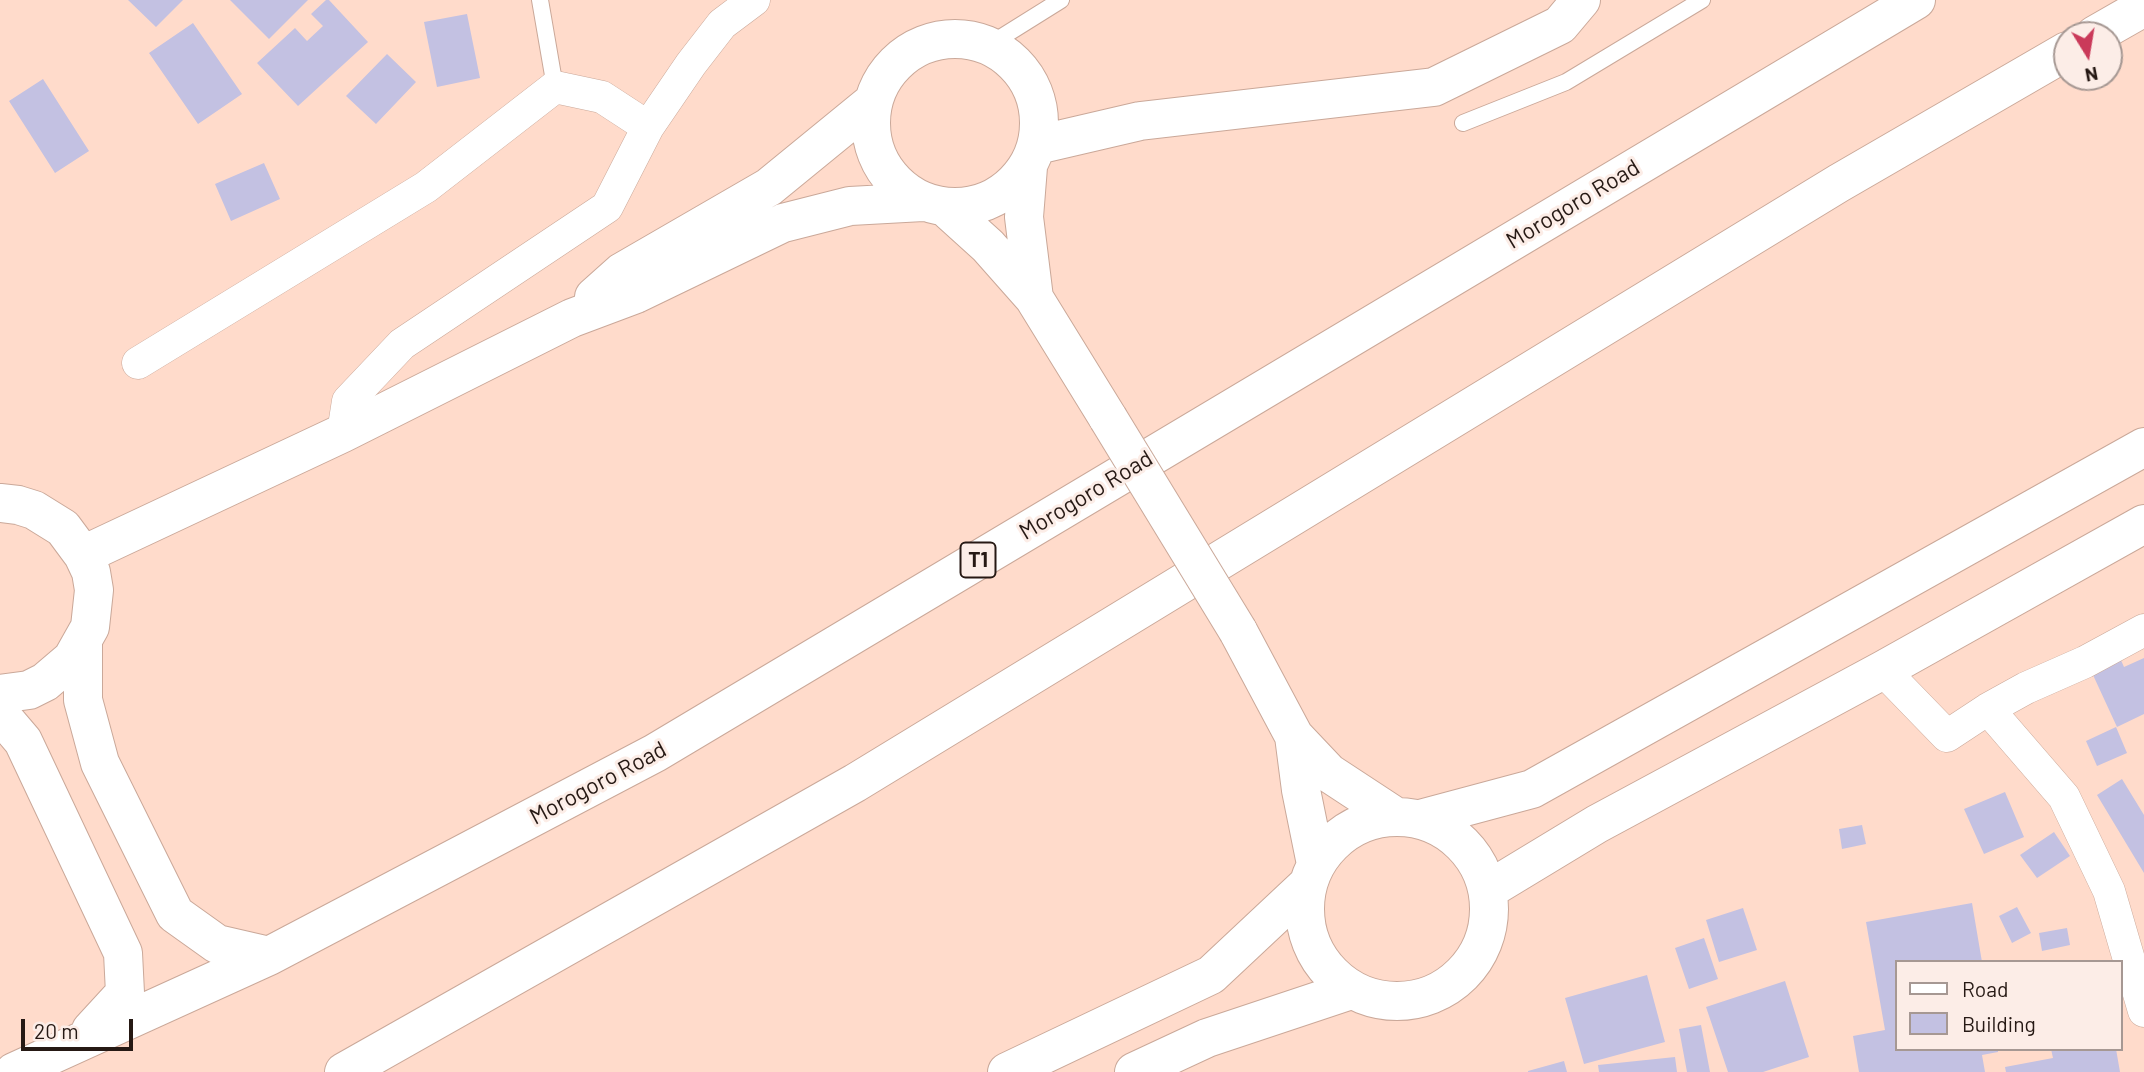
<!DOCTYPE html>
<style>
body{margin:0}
#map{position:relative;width:2144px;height:1072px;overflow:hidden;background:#ffdbcb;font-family:Barlow,sans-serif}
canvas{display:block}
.legend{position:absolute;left:1895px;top:960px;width:228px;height:91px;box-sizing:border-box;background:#fcede7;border:2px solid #a69893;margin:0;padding:9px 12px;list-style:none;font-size:21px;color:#261914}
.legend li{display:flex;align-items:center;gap:14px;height:35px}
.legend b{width:35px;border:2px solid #a69893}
.north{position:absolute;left:2053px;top:21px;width:70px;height:70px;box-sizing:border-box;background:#fcede7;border:2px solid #a69893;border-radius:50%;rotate:169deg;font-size:19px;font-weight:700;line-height:28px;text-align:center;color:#261914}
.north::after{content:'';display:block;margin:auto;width:24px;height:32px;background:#ca3a5a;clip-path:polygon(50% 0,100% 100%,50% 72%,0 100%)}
.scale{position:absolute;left:21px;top:1019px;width:112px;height:32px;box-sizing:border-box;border:4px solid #261914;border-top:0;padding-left:9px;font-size:21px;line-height:24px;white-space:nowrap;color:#261914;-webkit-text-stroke:5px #fcede7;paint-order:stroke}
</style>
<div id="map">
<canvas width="2144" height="1072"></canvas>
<ul class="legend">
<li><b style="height:9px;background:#fff"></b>Road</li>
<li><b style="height:19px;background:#c3c1e2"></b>Building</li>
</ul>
<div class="north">N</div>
<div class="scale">20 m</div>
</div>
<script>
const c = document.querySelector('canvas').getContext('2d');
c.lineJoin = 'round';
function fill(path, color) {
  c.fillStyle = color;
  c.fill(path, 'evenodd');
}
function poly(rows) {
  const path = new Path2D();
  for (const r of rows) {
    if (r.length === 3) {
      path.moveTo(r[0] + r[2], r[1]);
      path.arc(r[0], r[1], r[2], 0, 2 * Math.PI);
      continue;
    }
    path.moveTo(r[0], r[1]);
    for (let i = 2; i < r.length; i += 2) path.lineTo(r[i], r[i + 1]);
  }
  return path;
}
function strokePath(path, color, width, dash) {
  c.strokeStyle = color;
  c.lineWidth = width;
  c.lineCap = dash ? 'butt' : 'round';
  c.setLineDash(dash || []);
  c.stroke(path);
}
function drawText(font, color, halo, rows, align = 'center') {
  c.font = font + ' Barlow,sans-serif';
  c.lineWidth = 6;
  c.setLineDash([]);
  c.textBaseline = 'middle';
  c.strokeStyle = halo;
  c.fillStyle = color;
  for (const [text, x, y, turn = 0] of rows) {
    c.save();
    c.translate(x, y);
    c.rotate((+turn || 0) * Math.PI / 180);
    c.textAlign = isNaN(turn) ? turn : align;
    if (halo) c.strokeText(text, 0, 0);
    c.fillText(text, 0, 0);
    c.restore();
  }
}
fill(poly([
 [128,0,183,0,156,27],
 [230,0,308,0,269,39],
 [326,0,329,0,368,42,298,106,257,63,295,28,307,41,323,26,311,14],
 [467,14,480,78,437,87,424,22],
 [193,23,242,94,198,124,149,53],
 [387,54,416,82,376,124,346,96],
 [43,79,89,151,55,173,9,101],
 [264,163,280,199,231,221,215,184],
 [2116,649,2124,667,2144,658,2144,714,2117,727,2087,662],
 [2116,727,2127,753,2097,766,2086,741],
 [2122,779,2144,815,2144,873,2097,795],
 [2005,792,2024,837,1984,854,1964,809],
 [1862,825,1866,844,1842,849,1839,829],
 [2054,832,2070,856,2037,878,2020,855],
 [1972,903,1982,962,1897,962,1897,1049,1998,1049,1998,1052,1982,1055,1985,1072,1859,1072,1853,1036,1885,1030,1866,922],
 [2017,907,2031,933,2012,943,1999,916],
 [1743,908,1757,950,1719,962,1706,920],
 [2067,928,2070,945,2042,951,2039,933],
 [1704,938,1718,979,1689,989,1675,948],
 [1647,975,1665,1042,1584,1064,1565,998],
 [1785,981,1809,1057,1763,1072,1728,1072,1706,1007],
 [1701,1025,1710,1072,1687,1072,1679,1029],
 [2051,1049,2116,1049,2120,1072,2006,1072,2005,1067,2053,1058],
 [1675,1057,1677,1072,1599,1072,1598,1065],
 [1564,1061,1567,1072,1528,1072,1528,1071]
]), '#c3c1e2');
const lane = poly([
 [540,0,555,87],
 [989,45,1061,0],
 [1463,123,1566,82,1702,0]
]);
const street = poly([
 [138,363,426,187,555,87,602,97,648,127],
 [343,433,348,401,402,344,607,207,648,127,691,64,722,24,754,0],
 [1883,670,1947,736,1988,709,2026,688,2085,662,2144,630],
 [1988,709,2064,797,2109,891,2144,1011]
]);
const secondary = poly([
 [955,123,84],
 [1037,145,1140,121,1434,87,1560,25,1581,0],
 [1028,167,1024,217,1034,298],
 [946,208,988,246,1034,298,1108,418],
 [594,297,622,272,769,187,873,102],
 [0,503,18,505,34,510,63,528,83,555,91,572,94,590,90,627,72,659,45,682,29,690,0,694],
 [83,555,343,433,572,318,636,294,783,223,850,206,923,202],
 [1238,631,1294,736,1329,773,1396,817],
 [1294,736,1301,790,1316,864],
 [1397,909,92],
 [1420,819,1532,789,2144,447],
 [1488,890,1597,824,1883,670,2144,524],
 [1007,1072,1211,975,1306,886],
 [1134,1072,1207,1038,1351,990]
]);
const highway = poly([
 [2095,35,2144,7],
 [83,644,83,700,100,763,175,914,217,944,269,956],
 [0,714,23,741,123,953,125,993,91,1030],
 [14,1072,269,956,655,753,1916,0],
 [344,1072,855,783,1839,183,2067,51]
]);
strokePath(lane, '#caa899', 18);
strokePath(street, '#caa899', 33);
strokePath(secondary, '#caa899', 40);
strokePath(highway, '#caa899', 40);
strokePath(lane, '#fff', 16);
strokePath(street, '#fff', 32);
strokePath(secondary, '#fff', 38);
strokePath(highway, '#fff', 38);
const secondaryBridge = poly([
 [1108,418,1238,631]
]);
strokePath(secondaryBridge, '#caa899', 40, []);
strokePath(secondaryBridge, '#fff', 38);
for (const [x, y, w] of [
 [978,560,35]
]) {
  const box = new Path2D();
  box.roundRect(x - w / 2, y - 17.5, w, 35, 5);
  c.fillStyle = '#fcede7';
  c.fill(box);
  strokePath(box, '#261914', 2);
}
drawText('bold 21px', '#261914', null, [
 ["T1",978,560]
]);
drawText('23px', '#261914', '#fcede7', [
 ["Morogoro Road",1573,204,-31],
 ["Morogoro Road",1086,495,-31],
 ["Morogoro Road",598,783,-28]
]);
</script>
